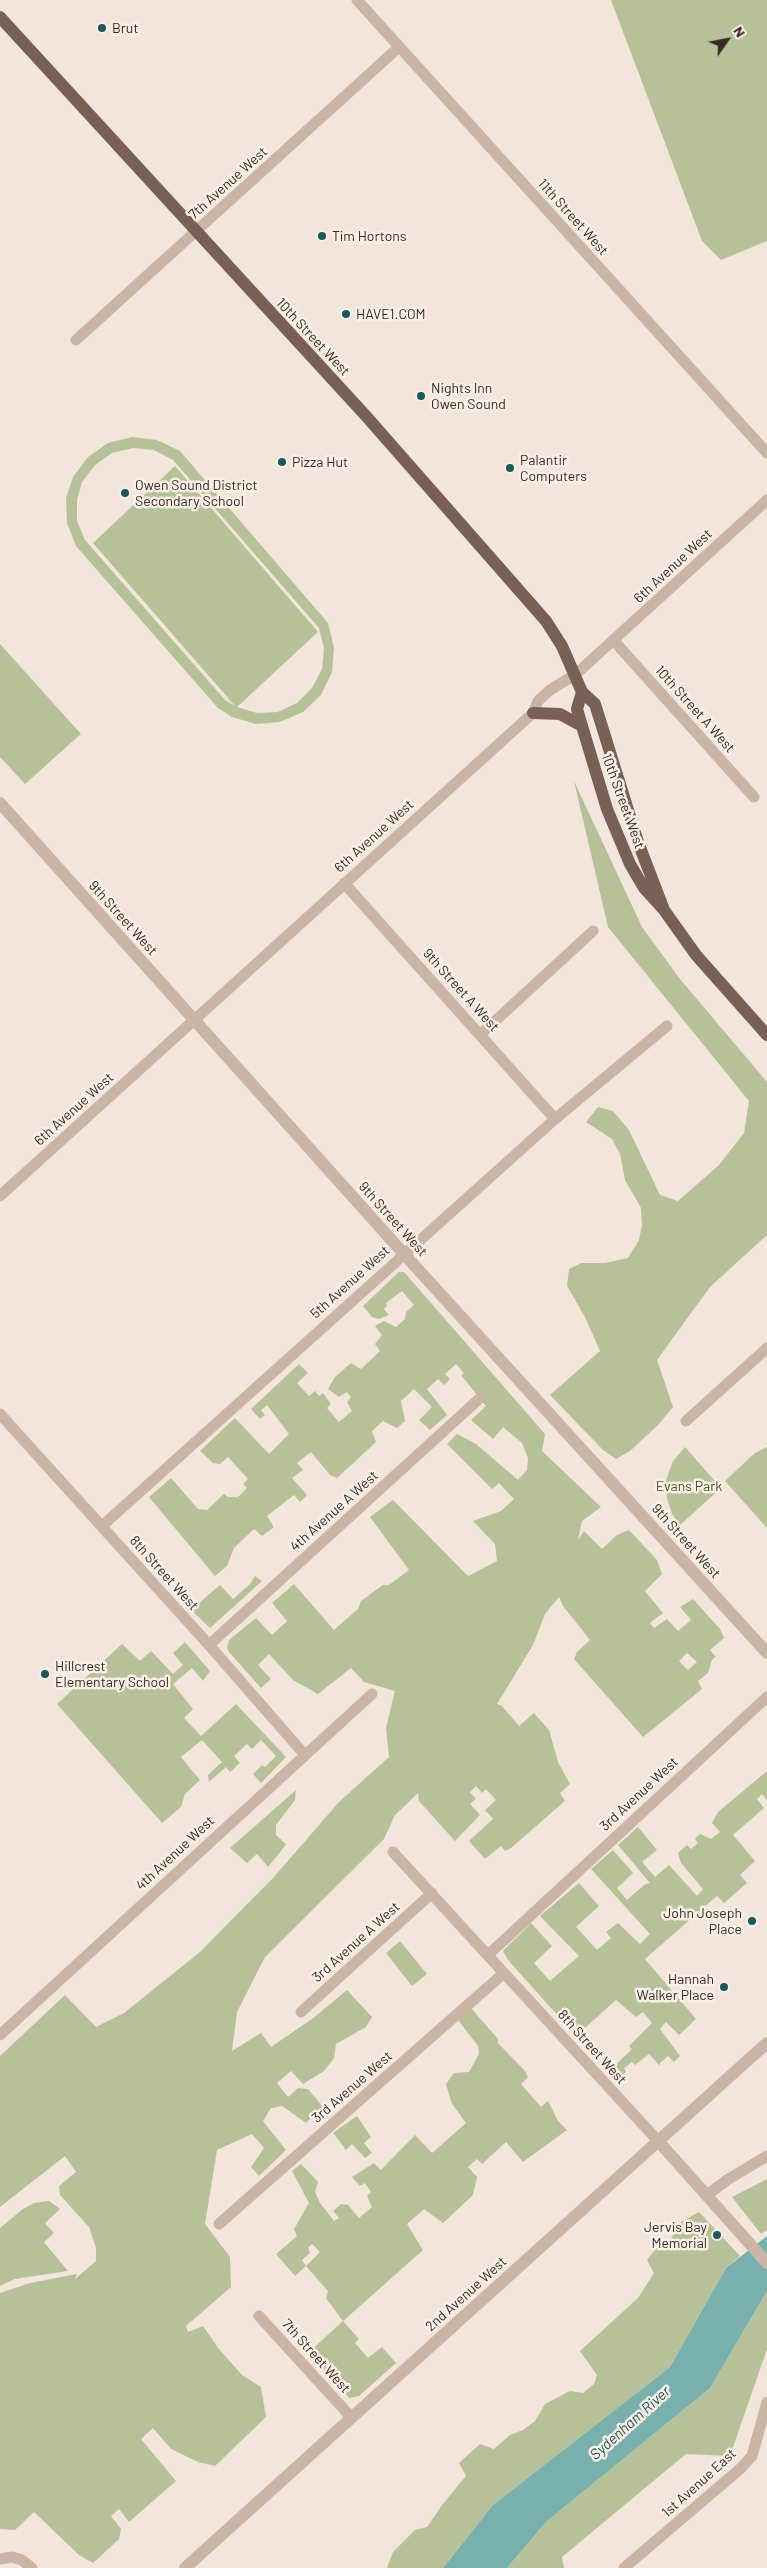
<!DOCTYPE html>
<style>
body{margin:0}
#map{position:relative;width:767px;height:2568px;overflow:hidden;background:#f2e5da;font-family:Barlow,sans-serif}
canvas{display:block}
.north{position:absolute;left:702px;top:15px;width:50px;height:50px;-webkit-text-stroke:4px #faefe6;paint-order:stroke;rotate:57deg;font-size:14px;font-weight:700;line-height:20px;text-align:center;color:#362a27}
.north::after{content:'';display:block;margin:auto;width:18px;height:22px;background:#362a27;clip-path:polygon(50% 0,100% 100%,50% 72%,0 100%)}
</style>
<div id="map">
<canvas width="767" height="2568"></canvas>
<div class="north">N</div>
</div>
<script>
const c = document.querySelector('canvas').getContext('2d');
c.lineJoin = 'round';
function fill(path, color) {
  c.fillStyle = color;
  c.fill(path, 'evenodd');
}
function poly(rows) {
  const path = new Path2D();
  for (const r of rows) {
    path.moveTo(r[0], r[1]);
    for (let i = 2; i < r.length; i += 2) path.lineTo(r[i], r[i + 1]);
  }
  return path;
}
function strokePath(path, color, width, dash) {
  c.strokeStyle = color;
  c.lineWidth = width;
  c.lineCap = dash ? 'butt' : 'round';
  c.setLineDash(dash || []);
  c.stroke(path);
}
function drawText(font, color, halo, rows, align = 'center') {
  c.font = font + ' Barlow,sans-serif';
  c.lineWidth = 5;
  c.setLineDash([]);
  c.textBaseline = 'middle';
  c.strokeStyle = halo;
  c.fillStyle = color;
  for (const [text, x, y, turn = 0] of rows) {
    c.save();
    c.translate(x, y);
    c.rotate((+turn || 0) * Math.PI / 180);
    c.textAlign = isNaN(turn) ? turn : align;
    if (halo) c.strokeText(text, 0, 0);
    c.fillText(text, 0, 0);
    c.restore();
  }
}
fill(poly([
 [611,0,767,0,767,241,721,260,702,241],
 [132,437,157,440,180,451,328,623,334,648,332,672,321,695,303,712,280,722,256,724,232,717,218,708,76,546,67,523,66,498,73,477,88,457,108,443],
 [133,448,154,450,173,460,319,628,324,648,322,669,312,688,297,703,278,712,257,713,237,707,318,632,175,466,93,543,235,706,225,700,85,540,77,521,77,500,82,482,95,465,112,453],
 [0,644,81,734,25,784,0,757],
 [574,781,642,927,680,979,767,1082,767,1235,710,1287,657,1360,673,1407,658,1425,630,1451,616,1459,603,1450,550,1395,600,1351,585,1317,567,1286,569,1269,581,1263,605,1263,628,1258,639,1240,642,1225,641,1208,625,1180,620,1154,612,1139,586,1122,598,1107,613,1111,629,1130,660,1195,678,1201,719,1165,744,1133,749,1101,608,927],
 [399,1272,404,1272,545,1434,542,1451,601,1507,582,1521,578,1540,584,1531,602,1549,617,1535,629,1530,657,1560,662,1574,645,1591,663,1613,650,1623,654,1628,667,1619,678,1631,691,1620,680,1607,693,1599,720,1629,724,1638,710,1650,716,1657,712,1660,708,1673,698,1681,702,1689,643,1737,574,1659,577,1652,590,1640,563,1606,559,1597,545,1614,533,1645,497,1704,502,1706,519,1726,534,1713,549,1730,558,1762,570,1784,560,1793,565,1801,511,1848,505,1851,501,1846,485,1859,469,1841,493,1819,485,1810,496,1800,486,1789,482,1793,476,1786,470,1792,476,1799,470,1804,480,1815,455,1841,419,1801,418,1793,395,1815,384,1839,265,1957,237,2012,232,2051,261,2033,271,2047,312,2019,347,1990,372,2017,366,2027,336,2044,334,2058,324,2071,303,2084,291,2071,277,2083,288,2097,298,2088,308,2089,323,2107,306,2123,282,2106,271,2108,263,2121,286,2150,259,2176,251,2167,264,2148,252,2134,217,2150,205,2224,230,2257,231,2287,186,2326,188,2332,203,2326,218,2348,242,2375,261,2387,266,2417,215,2466,198,2462,171,2449,153,2428,141,2439,176,2481,129,2522,119,2509,111,2516,121,2529,119,2539,93,2563,79,2555,34,2512,15,2530,0,2529,0,2293,30,2283,77,2274,75,2279,96,2261,96,2248,89,2227,60,2195,59,2186,76,2172,65,2156,0,2207,0,2056,65,1995,96,2027,124,2013,200,1952,273,1878,339,1802,389,1757,386,1728,395,1691,364,1682,351,1668,318,1694,293,1680,269,1654,258,1665,271,1679,261,1688,229,1652,227,1648,229,1640,256,1618,272,1635,287,1621,272,1603,294,1584,334,1630,358,1609,361,1601,383,1585,389,1585,409,1570,370,1517,393,1500,468,1576,497,1561,495,1544,473,1521,501,1511,514,1499,499,1483,492,1489,447,1444,457,1434,476,1444,518,1480,527,1470,528,1458,522,1443,503,1427,493,1439,471,1420,486,1406,461,1375,464,1373,456,1364,445,1374,450,1379,444,1385,438,1379,427,1389,447,1415,430,1430,419,1420,432,1407,414,1389,401,1401,405,1421,397,1428,383,1421,372,1431,376,1442,337,1478,330,1475,311,1452,297,1463,303,1470,292,1478,307,1495,300,1502,294,1495,267,1516,274,1527,262,1536,254,1529,234,1548,227,1566,215,1576,149,1497,171,1478,198,1509,207,1510,224,1494,228,1497,238,1497,247,1488,243,1484,248,1479,228,1457,220,1464,213,1463,200,1451,235,1418,269,1454,289,1434,267,1405,261,1410,265,1415,260,1419,251,1409,299,1364,308,1373,297,1383,309,1396,315,1391,319,1396,323,1393,331,1404,327,1408,339,1422,352,1411,347,1402,351,1397,347,1392,339,1397,328,1389,335,1377,351,1363,361,1369,380,1351,375,1344,382,1335,375,1326,384,1321,396,1327,405,1319,406,1312,414,1305,402,1291,386,1303,387,1306,384,1309,389,1315,379,1319,372,1317,363,1306],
 [687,1653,697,1662,688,1670,679,1661],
 [685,1447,721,1488,680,1525,672,1514,667,1498,665,1483,673,1461],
 [767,1447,767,1528,725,1481,755,1453],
 [255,1576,262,1581,210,1628,191,1610,220,1585,233,1599,250,1584],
 [185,1642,210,1671,203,1681,192,1668,173,1684,193,1709,184,1718,201,1736,236,1704,286,1757,261,1783,253,1774,262,1765,265,1767,276,1756,261,1740,252,1749,247,1744,234,1756,240,1763,230,1772,226,1767,209,1782,208,1775,222,1762,202,1740,181,1757,200,1780,185,1794,181,1807,162,1823,57,1704,122,1644,140,1661,151,1651,173,1674,183,1665,173,1653],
 [767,1771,767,1800,762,1794,757,1799,764,1808,733,1835,755,1861,740,1875,747,1883,724,1903,717,1896,645,1959,696,2019,679,2035,666,2022,660,2029,680,2056,674,2062,668,2056,660,2063,660,2066,649,2054,635,2065,632,2062,624,2068,626,2072,618,2080,609,2071,632,2049,629,2046,652,2023,643,2012,636,2017,616,2000,576,2036,508,1960,503,1951,531,1923,552,1946,534,1963,550,1981,579,1956,540,1916,579,1883,599,1906,576,1927,597,1950,611,1938,606,1932,618,1923,640,1944,650,1934,591,1869,613,1850,633,1873,617,1888,627,1900,644,1885,650,1883,618,1845,638,1827,657,1850,642,1862,655,1877,669,1865,697,1896,703,1889,681,1863,678,1853,687,1845,691,1849,698,1843,695,1839,700,1834,711,1839,720,1832,712,1823,718,1812],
 [296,1790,295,1800,276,1825,276,1835,286,1844,278,1855,268,1867,257,1854,247,1863,230,1848],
 [400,1941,427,1974,412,1986,386,1953],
 [471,2008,498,2039,498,2043,525,2071,528,2077,521,2084,541,2107,548,2101,558,2121,567,2130,523,2162,506,2142,482,2164,477,2159,468,2167,477,2177,473,2195,443,2223,424,2209,407,2224,423,2250,343,2321,359,2339,355,2343,368,2358,382,2347,396,2363,359,2396,349,2398,309,2352,343,2321,326,2298,328,2291,306,2266,295,2276,276,2254,297,2236,294,2229,309,2203,292,2171,301,2164,318,2182,315,2192,320,2203,334,2221,339,2218,333,2211,341,2204,348,2205,359,2218,372,2207,367,2196,371,2192,365,2183,360,2186,352,2177,374,2163,381,2170,415,2135,432,2153,466,2123,452,2104,446,2084,454,2073,469,2072,479,2054,478,2046,458,2020],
 [312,2244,320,2252,306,2266,302,2260,310,2253,308,2248],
 [357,2116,371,2137,364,2143,372,2153,365,2158,352,2144,346,2150,333,2133],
 [767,2179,767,2230,761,2234,732,2197],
 [49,2201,60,2209,45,2223,54,2233,44,2242,68,2271,15,2279,0,2286,0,2228,23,2209,34,2203],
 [699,2212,740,2256,726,2268,670,2367,493,2505,443,2568,387,2568,393,2552,415,2530,427,2527,442,2505,466,2476,459,2463,480,2444,494,2449,510,2435,523,2430,535,2421,545,2404,570,2391,583,2393,594,2384,597,2375,580,2351,638,2298,654,2273,647,2260,661,2241,671,2239,674,2233,670,2228],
 [767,2291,767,2349,730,2456,686,2454,562,2557,564,2568,507,2568,546,2522,710,2388]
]), '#b7c199');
fill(poly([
 [767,2236,767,2291,710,2388,546,2522,507,2568,443,2568,493,2505,670,2367,726,2268]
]), '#78b0ae');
strokePath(poly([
 [357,0,767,453],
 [76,340,399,47],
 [614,641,754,797],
 [344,883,555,1119],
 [481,1034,593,931],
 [0,1196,533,713,538,701,550,690,576,674,767,500],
 [0,1414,209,1645,304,1754],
 [686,1421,767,1348],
 [102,1526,555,1119,667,1026],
 [209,1645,479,1399],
 [393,1852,659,2142],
 [488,1955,767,1697],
 [301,2012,432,1893],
 [0,2035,372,1694],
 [707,2195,727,2180,767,2156],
 [219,2224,504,1973],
 [259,2316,351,2417],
 [0,2559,12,2557,22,2560,32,2568],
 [624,2568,740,2469,752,2456,767,2402]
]), '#cab4a5', 11);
strokePath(poly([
 [0,803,404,1254,767,1653],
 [659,2142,767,2263],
 [185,2568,767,2043]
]), '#cab4a5', 12);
strokePath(poly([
 [0,17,366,416,546,621,562,646,582,692,595,704,638,842,664,910],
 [582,692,577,709,582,726,607,809,630,864,644,888,664,910,696,955,767,1035],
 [533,713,560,714,582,726]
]), '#786057', 12);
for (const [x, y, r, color] of [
 [102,28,5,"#1b5858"],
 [322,236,5,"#1b5858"],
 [346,314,5,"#1b5858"],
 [421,396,5,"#1b5858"],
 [282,462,5,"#1b5858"],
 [510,468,5,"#1b5858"],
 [125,493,5,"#1b5858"],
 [45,1674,5,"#1b5858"],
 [752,1921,5,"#1b5858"],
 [724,1987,5,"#1b5858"],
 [717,2235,5,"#1b5858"]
]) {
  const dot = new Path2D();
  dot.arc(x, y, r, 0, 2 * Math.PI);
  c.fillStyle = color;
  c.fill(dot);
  strokePath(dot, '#faefe6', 2);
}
drawText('14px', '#362a27', '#faefe6', [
 ["Brut",112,28],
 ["Tim Hortons",332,236],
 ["HAVE1.COM",356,314],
 ["Nights Inn",431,388],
 ["Owen Sound",431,404],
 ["Palantir",520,460],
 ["Computers",520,476],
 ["Pizza Hut",292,462],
 ["Owen Sound District",135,485],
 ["Secondary School",135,501],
 ["Hillcrest",55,1666],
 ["Elementary School",55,1682],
 ["John Joseph",742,1913,"right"],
 ["Place",742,1929,"right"],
 ["Hannah",714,1979,"right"],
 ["Walker Place",714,1995,"right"],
 ["Jervis Bay",707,2227,"right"],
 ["Memorial",707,2243,"right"]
], 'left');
drawText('14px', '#362a27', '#faefe6', [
 ["7th Avenue West",228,183,-42],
 ["11th Street West",573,217,48],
 ["10th Street West",313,337,47],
 ["6th Avenue West",673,566,-43],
 ["10th Street A West",695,709,48],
 ["10th Street West",623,801,70],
 ["6th Avenue West",374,836,-42],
 ["9th Street West",123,918,48],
 ["9th Street A West",461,990,48],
 ["6th Avenue West",74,1109,-42],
 ["9th Street West",393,1219,48],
 ["5th Avenue West",350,1282,-42],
 ["4th Avenue A West",334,1511,-42],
 ["9th Street West",686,1541,48],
 ["8th Street West",164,1573,48],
 ["3rd Avenue West",639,1794,-43],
 ["4th Avenue West",175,1853,-43],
 ["3rd Avenue A West",356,1942,-42],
 ["8th Street West",592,2047,48],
 ["3rd Avenue West",352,2087,-41],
 ["2nd Avenue West",466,2294,-42],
 ["7th Street West",316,2356,48],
 ["1st Avenue East",699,2483,-42]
]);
drawText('14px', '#48552a', '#faefe6', [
 ["Evans Park",689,1486]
]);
drawText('italic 15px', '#1b5858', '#faefe6', [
 ["Sydenham River",630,2423,-42]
]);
</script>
